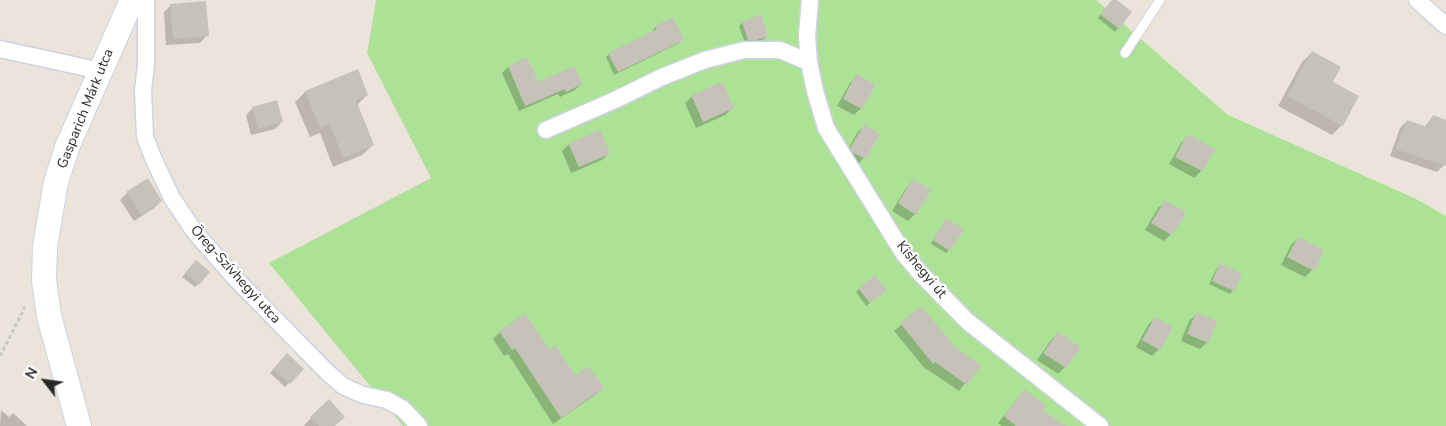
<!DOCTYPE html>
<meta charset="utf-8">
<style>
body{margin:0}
#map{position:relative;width:1446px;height:426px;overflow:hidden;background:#ebe4da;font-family:"Nunito Sans",sans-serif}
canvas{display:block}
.north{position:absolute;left:20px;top:356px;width:50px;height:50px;-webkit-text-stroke:4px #fff;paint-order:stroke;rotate:300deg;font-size:14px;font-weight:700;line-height:20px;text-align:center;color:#282828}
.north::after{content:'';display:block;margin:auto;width:18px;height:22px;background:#282828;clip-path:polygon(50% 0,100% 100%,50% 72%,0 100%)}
</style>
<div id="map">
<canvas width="1446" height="426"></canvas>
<div class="north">N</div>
</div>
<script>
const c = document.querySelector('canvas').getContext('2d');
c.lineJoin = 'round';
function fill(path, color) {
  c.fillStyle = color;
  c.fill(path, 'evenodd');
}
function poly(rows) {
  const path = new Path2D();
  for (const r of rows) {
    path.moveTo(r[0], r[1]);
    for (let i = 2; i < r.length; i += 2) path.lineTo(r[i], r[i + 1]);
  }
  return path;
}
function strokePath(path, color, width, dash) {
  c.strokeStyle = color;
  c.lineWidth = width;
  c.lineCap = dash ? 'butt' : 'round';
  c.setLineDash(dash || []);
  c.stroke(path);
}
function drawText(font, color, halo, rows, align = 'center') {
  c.font = font + ' "Nunito Sans",sans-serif';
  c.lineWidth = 4.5;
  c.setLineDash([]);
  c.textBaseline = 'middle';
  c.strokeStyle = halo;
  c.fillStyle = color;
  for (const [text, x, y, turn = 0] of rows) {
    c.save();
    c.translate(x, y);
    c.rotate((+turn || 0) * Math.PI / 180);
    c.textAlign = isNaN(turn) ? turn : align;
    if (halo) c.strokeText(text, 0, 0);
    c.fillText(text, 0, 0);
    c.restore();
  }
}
fill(poly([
 [376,0,1096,0,1228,115,1416,199,1446,216,1446,426,403,426,269,263,431,178,367,53]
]), '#ace295');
fill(poly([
 [1113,0,1131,12,1115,32,1098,18],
 [171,5,207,35,200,43,166,45,164,12],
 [742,23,767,35,764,39,753,43,745,43,739,26],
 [656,27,682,40,679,43,614,75,606,57,609,54,653,32,653,30],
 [1312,52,1331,82,1342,125,1332,135,1278,106,1302,62],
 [526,59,538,84,581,84,575,90,560,97,558,94,519,111,502,73,508,67],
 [358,71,367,95,357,105,373,145,362,155,333,167,320,133,310,137,295,102,305,92],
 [857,76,861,108,854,115,837,106,850,83],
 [692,96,732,108,725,115,696,128,685,103],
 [253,108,282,122,275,129,251,135,246,115],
 [1433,116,1446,121,1446,159,1444,165,1437,172,1390,156,1400,128,1407,121,1425,127],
 [864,126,864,158,857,165,844,156,857,133],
 [1188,136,1213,149,1201,171,1194,178,1169,164,1181,143],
 [569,144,609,153,602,160,571,173,562,151],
 [913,181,915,214,908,221,892,211,906,188],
 [127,193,161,201,154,208,134,221,120,200],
 [1166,201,1171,234,1164,241,1145,230,1158,208],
 [943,223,949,250,946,253,931,244],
 [1298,238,1323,251,1312,270,1305,277,1281,265,1291,245],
 [196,261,209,272,195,287,182,277],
 [1221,265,1233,290,1230,294,1209,284,1217,268],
 [859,289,882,293,866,306,856,292],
 [921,308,954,348,979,365,959,391,927,369,926,370,894,331],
 [1196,314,1207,342,1200,349,1181,341,1189,321],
 [524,315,549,351,575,377,602,388,595,395,553,424,508,354,504,356,493,339,500,332],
 [1155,318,1159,349,1152,356,1136,347,1148,325],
 [1058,333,1078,347,1065,367,1058,374,1037,360,1051,340],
 [287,355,302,369,285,387,270,373],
 [1024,390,1040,410,1064,426,1002,426,998,423],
 [329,401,334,426,305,426,304,425],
 [1,410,9,417,13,413,27,426,0,426]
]), '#0003');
fill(poly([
 [1112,0,1117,0,1132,12,1119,29,1100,14],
 [206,1,209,36,173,39,170,4],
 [761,14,768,36,757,40,748,40,742,22],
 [673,17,684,40,618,72,608,53,657,29,655,26],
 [1312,51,1341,67,1333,82,1359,96,1343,126,1287,96],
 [527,57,538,82,574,66,582,84,566,92,565,89,525,106,508,66],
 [358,69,368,95,356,100,374,145,343,158,330,124,320,128,305,91],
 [856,74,875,85,862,109,843,99],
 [722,82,734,108,703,122,691,95],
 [277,100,283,122,258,129,252,107],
 [1433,115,1446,120,1446,166,1396,149,1407,120,1428,127],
 [864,125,880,134,865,159,852,152,850,148],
 [600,130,610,154,579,167,568,143],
 [1187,134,1215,149,1202,171,1175,157],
 [148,178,162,201,141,215,126,192],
 [912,179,931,190,916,215,898,203],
 [1165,200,1186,212,1172,235,1151,223],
 [946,218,964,229,950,251,933,240],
 [1298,237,1324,250,1314,271,1287,257],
 [196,260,210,272,199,285,185,273],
 [1220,263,1242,274,1234,291,1212,281],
 [875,275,887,290,870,303,858,288],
 [921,306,955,347,981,365,967,385,935,362,933,364,900,323],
 [1196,312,1217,321,1208,343,1187,334],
 [525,313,549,349,555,345,575,375,588,366,604,388,561,418,515,348,512,350,499,331],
 [1155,317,1173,327,1160,350,1142,340],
 [1058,332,1080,347,1066,368,1043,353],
 [287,353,304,369,290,384,273,369],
 [1024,389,1046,405,1042,410,1066,426,1016,426,1004,416],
 [329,399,345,417,335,426,319,426,310,417]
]), '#c6c1b9');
const lane = poly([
 [1125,53,1160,0]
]);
const street = poly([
 [146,0,146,65,143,90,145,137,154,160,172,198,194,231,234,277,327,372,343,386,363,395,387,400,403,409,419,426],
 [810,0,807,36,809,62,815,91,826,128,904,254,921,274,967,321,1100,426],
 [1417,0,1446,26],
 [0,49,101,71],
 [546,130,617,99,662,77,705,60,744,50,780,50,809,62]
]);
const secondary = poly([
 [79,426,49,316,44,280,45,246,56,182,68,145,132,0]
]);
strokePath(lane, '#cfd2e1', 11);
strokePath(street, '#cfd2e1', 19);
strokePath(secondary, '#cfd2e1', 26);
strokePath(poly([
 [0,356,25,307]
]), '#c7c7c7', 3, [4, 2.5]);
strokePath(lane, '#fff', 9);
strokePath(street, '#fff', 16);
strokePath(secondary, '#fff', 24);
drawText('14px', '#282828', '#fff', [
 ["Gasparich Márk utca",86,109,-68],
 ["Kishegyi út",921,270,50],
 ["Öreg-Szívhegyi utca",235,275,48]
]);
</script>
